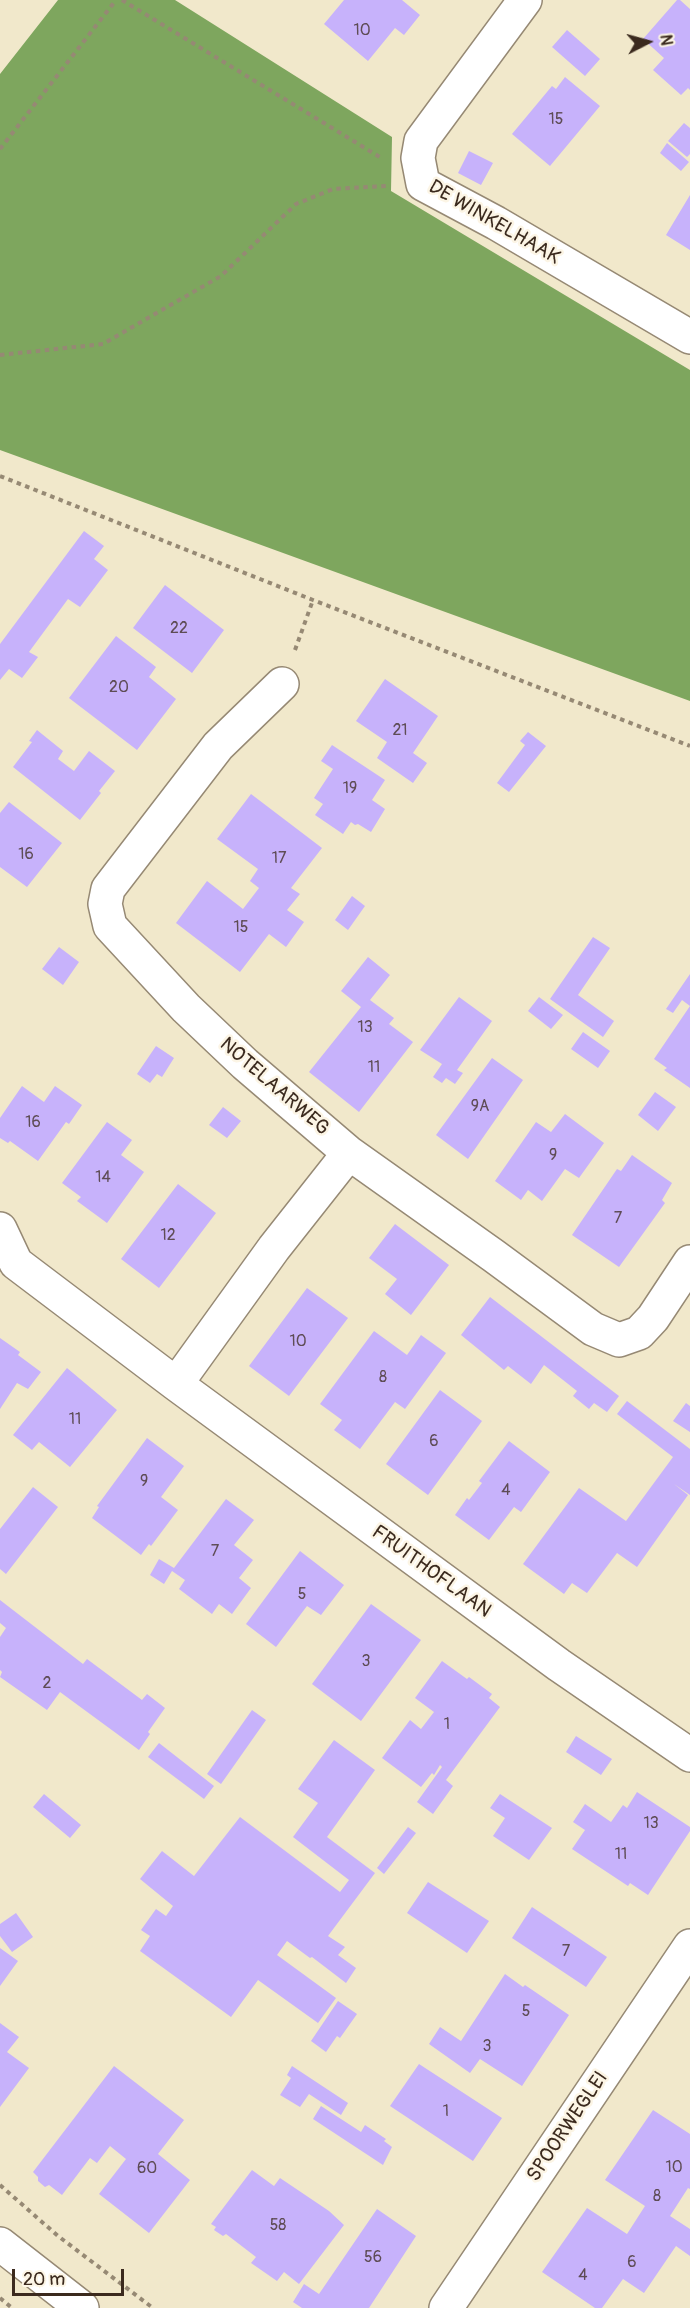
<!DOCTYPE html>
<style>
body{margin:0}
#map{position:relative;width:690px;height:2308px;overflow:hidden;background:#f1e8cb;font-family:Pangolin,sans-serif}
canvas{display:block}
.north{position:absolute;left:618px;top:12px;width:60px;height:60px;-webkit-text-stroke:4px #fcf5e5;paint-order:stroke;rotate:84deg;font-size:16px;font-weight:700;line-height:24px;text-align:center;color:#3b2a1e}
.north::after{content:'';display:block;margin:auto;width:21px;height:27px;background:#3b2a1e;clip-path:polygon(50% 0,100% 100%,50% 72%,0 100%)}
.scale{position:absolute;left:12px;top:2269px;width:112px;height:27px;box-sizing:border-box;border:3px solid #3b2a1e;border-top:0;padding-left:8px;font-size:18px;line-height:21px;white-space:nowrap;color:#3b2a1e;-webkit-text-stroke:4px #fcf5e5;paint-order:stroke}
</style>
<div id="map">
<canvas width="690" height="2308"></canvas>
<div class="north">N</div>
<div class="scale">20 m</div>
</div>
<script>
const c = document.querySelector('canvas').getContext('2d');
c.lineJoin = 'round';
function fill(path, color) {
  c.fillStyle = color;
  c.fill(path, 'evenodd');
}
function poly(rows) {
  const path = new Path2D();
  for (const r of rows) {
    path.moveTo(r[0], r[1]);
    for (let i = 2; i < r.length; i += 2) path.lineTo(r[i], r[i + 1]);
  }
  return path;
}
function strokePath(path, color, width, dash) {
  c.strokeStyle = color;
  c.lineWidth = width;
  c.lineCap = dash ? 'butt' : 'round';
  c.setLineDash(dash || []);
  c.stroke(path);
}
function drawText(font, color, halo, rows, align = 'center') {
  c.font = font + ' Pangolin,sans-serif';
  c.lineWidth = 5;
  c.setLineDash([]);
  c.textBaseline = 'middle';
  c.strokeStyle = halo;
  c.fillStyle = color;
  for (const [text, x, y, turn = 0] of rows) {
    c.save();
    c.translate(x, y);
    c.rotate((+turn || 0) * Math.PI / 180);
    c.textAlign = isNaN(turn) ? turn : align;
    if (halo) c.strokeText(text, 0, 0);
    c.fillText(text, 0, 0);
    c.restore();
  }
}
fill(poly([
 [58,0,175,0,392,137,391,191,690,370,690,701,0,450,0,74]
]), '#7ea65e');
fill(poly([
 [344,0,402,0,420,15,404,35,395,28,368,61,324,24],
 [677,0,680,0,690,9,690,90,688,88,681,95,653,70,664,58,643,39],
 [567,30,600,59,585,76,552,47],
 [565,77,600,106,550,166,512,134,552,86,556,89],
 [684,123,690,128,690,154,687,157,668,141],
 [667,143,689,162,681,171,660,153],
 [469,151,493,163,481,185,458,173],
 [690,195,690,250,666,235],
 [84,531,104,546,94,559,108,570,80,607,68,599,29,652,38,657,22,678,9,669,0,680,0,644],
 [165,585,224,630,192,673,133,628],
 [116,636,156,667,149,677,176,699,137,750,69,698],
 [385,679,438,716,413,753,427,763,413,783,377,758,387,742,356,721],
 [37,730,63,751,58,759,74,771,89,751,115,771,99,791,101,793,80,820,13,767,32,742,29,741],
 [528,732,546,746,509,792,497,783,525,745,520,741],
 [332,745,385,780,372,800,385,809,371,832,358,824,355,825,351,822,343,834,315,815,323,804,314,798,333,769,321,761],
 [251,794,322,848,291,888,300,894,287,910,304,922,286,947,269,934,240,972,176,923,207,881,243,909,259,888,250,881,258,869,217,839],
 [9,802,62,843,27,887,0,867,0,813],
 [352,896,365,906,348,930,335,920],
 [593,937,610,948,578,995,614,1021,603,1037,550,999],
 [59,947,79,962,63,985,42,969],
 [368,957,390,975,370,1000,394,1018,389,1024,413,1042,359,1112,309,1072,361,1007,341,991],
 [690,974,690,1088,664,1070,667,1068,654,1059,690,1006,682,1000,673,1013,666,1009],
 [459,997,492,1021,457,1070,463,1073,455,1084,446,1078,442,1083,433,1077,442,1064,420,1050],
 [539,997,563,1015,551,1029,528,1011],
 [583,1032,610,1051,598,1068,571,1049],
 [156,1046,174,1058,162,1077,157,1074,150,1083,137,1074],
 [492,1058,523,1080,468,1159,436,1135],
 [22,1086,44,1102,55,1086,82,1105,69,1124,66,1122,38,1161,10,1141,8,1143,0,1138,0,1118],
 [655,1092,676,1107,658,1131,638,1115],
 [223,1107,241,1121,227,1138,209,1125],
 [565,1114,604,1143,579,1178,565,1169,542,1201,528,1190,521,1200,495,1181,536,1122,551,1132],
 [107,1122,132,1140,121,1155,144,1172,107,1223,77,1201,81,1197,62,1183],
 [632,1155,672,1183,662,1200,665,1203,619,1267,572,1235,617,1169,621,1171],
 [178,1184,216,1213,159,1288,121,1259],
 [395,1224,449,1265,411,1315,385,1294,397,1279,369,1258],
 [307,1288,348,1318,289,1396,249,1366],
 [490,1297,619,1396,607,1412,594,1403,589,1409,573,1396,577,1391,544,1365,531,1384,508,1366,504,1370,461,1335],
 [374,1331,407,1355,421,1335,446,1353,405,1409,395,1402,360,1449,334,1430,342,1420,320,1404],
 [0,1338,20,1352,18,1355,41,1372,28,1389,17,1383,0,1409],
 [67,1368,117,1410,70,1467,39,1442,32,1450,13,1435],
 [440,1390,482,1421,428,1495,386,1464],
 [627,1401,690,1449,690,1495,674,1484,688,1495,637,1567,617,1553,587,1593,572,1583,564,1594,523,1564,579,1488,626,1521,673,1457,617,1414],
 [686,1403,690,1406,690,1432,673,1421],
 [147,1438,184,1466,161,1497,178,1510,151,1546,149,1544,141,1555,92,1518,99,1507,97,1506],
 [509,1441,550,1472,521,1512,514,1507,489,1540,455,1515,467,1498,469,1500,482,1483,479,1481],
 [33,1487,58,1507,6,1574,0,1569,0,1529],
 [226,1499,254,1520,234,1545,253,1560,239,1578,251,1588,232,1614,219,1604,212,1614,179,1589,185,1580,172,1571,164,1584,150,1575,159,1559,174,1568],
 [300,1551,344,1585,321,1615,307,1606,276,1647,246,1624],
 [0,1600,83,1664,87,1659,142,1700,147,1694,165,1708,148,1732,150,1734,139,1750,60,1692,47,1710,0,1677,2,1672,0,1670,0,1637,6,1628,0,1623],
 [371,1604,421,1640,361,1721,312,1684],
 [442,1661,467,1679,469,1677,492,1694,489,1698,500,1707,446,1780,453,1786,433,1814,417,1802,442,1767,440,1765,434,1775,432,1773,421,1787,382,1758,410,1720,421,1729,434,1712,415,1698],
 [252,1710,266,1720,221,1784,207,1774],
 [576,1736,612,1759,601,1775,566,1752],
 [334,1740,375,1770,327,1837,375,1873,328,1936,345,1947,338,1955,356,1968,346,1983,312,1957,310,1958,287,1941,277,1955,336,1998,318,2023,258,1980,231,2017,140,1951,150,1936,141,1930,156,1909,166,1916,173,1906,140,1879,162,1851,194,1876,240,1817,340,1892,349,1880,293,1837,318,1803,298,1789],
 [159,1743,214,1786,204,1799,148,1757],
 [637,1792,690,1827,690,1831,648,1895,630,1883,628,1886,572,1849,585,1830,573,1822,585,1804,611,1822,623,1805,627,1808],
 [44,1794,81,1825,70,1838,33,1807],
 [500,1794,552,1828,529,1860,493,1836,505,1818,490,1808],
 [408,1827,416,1833,384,1874,377,1868],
 [428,1882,489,1921,467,1953,407,1913],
 [532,1907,607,1957,586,1987,512,1938],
 [16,1913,33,1937,12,1952,0,1936,0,1924],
 [0,1948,18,1961,0,1986],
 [505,1974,523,1987,525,1985,569,2015,522,2086,480,2059,470,2073,429,2044,440,2027,461,2041],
 [338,2001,357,2014,340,2038,337,2036,326,2052,311,2041],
 [0,2023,19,2037,7,2052,29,2068,0,2107],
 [419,2064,502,2118,473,2161,390,2106],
 [114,2066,184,2120,158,2154,190,2180,149,2233,99,2194,126,2159,110,2146,97,2163,90,2158,62,2195,49,2185,45,2187,38,2181,38,2177,33,2172],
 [292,2066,348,2103,341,2115,309,2094,300,2107,280,2095,291,2078,287,2075],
 [321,2106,361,2132,365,2125,386,2139,384,2141,392,2147,383,2165,313,2119],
 [653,2110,690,2134,690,2189,688,2188,670,2216,690,2229,690,2256,676,2246,644,2293,623,2279,602,2308,595,2308,542,2272,587,2208,627,2234,645,2206,605,2180],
 [252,2170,274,2186,280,2178,329,2211,344,2225,299,2284,284,2272,277,2281,251,2263,256,2257,226,2234,223,2236,214,2230,216,2227,211,2224],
 [377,2209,416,2236,369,2308,302,2308,293,2302,304,2284,319,2294]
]), '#c7b2fb');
const minor = poly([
 [525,0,421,141,418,158,423,184,496,223,690,337],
 [282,684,218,746,108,889,105,904,110,926,186,1008,245,1064,349,1153,494,1256,593,1329,619,1340,639,1333,653,1318,690,1262],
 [0,1229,16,1263,176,1384,559,1665,690,1755],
 [176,1384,274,1248,349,1153],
 [446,2308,690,1946]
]);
const major = poly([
 [0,2244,82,2308]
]);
strokePath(minor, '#968974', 36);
strokePath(major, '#968974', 36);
strokePath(poly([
 [122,0,383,159],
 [0,149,116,0],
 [0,355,103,344,221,276,296,204,333,189,386,186],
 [0,476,313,600,690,746],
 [295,650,313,600],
 [0,2185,58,2236,153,2308],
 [0,2298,12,2308]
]), '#968974', 4, [4.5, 4.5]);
strokePath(minor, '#fff', 33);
strokePath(major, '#fff', 33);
drawText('16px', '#5e4c55', null, [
 ["10",362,31],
 ["15",556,120],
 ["22",179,629],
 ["20",119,688],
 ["21",400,731],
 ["19",350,789],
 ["16",26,855],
 ["17",279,859],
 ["15",241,928],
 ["13",365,1028],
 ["11",374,1068],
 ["9A",480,1107],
 ["16",33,1123],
 ["9",553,1156],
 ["14",103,1178],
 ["7",618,1219],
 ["12",168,1236],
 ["10",298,1342],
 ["8",383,1378],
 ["11",75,1420],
 ["6",434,1442],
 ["9",144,1482],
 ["4",506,1491],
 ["7",215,1552],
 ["5",302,1595],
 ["3",366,1662],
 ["2",47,1684],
 ["1",447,1725],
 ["13",651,1824],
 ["11",621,1855],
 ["7",566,1952],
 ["5",526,2012],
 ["3",487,2047],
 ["1",446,2112],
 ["10",674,2168],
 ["60",147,2169],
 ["8",657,2197],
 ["58",278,2226],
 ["56",373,2258],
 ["6",632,2263],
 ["4",583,2276]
]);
drawText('20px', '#3b2a1e', '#fcf5e5', [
 ["DE WINKELHAAK",494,223,30],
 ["NOTELAARWEG",274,1087,41],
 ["FRUITHOFLAAN",431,1572,36],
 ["SPOORWEGLEI",568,2127,-56]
]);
</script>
